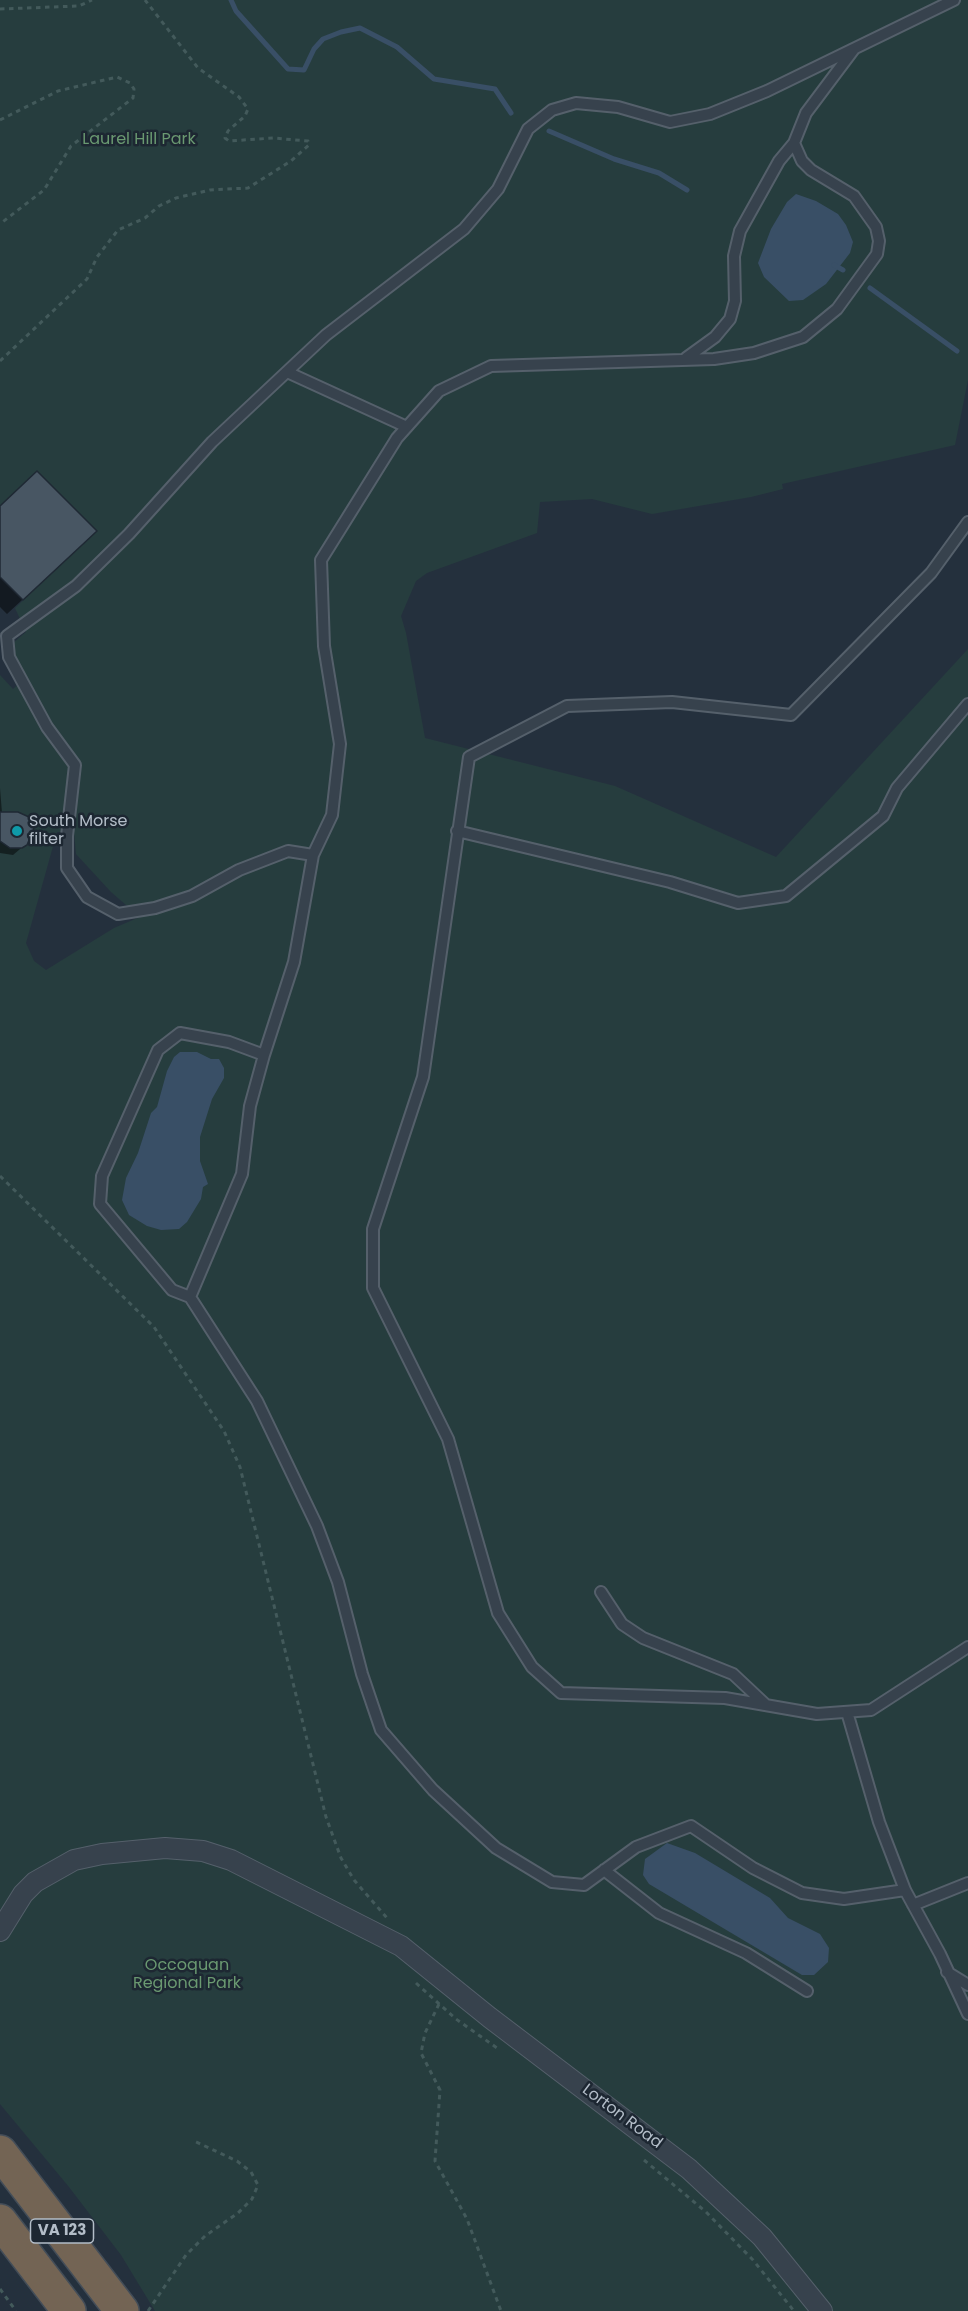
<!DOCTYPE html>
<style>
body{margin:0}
canvas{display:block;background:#24303d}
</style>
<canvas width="968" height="2311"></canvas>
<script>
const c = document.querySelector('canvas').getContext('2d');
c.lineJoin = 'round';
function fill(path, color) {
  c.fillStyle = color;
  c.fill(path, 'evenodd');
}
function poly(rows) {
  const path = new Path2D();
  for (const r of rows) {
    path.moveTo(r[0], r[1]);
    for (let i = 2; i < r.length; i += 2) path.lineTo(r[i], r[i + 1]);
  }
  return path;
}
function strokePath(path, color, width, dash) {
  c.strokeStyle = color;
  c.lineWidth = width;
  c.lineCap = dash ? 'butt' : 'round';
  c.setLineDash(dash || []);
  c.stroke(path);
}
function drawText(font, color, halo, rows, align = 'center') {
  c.font = font + ' Poppins,sans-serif';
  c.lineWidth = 5;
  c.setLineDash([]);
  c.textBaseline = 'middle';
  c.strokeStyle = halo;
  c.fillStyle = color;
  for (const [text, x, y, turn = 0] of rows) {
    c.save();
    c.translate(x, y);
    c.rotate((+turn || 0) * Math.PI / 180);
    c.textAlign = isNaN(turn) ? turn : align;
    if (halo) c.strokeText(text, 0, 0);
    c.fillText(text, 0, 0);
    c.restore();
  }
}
fill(poly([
 [0,0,968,0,968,380,955,445,782,484,783,489,751,497,652,514,592,499,540,502,537,533,427,573,416,581,401,616,406,633,425,738,615,786,776,857,968,649,968,2311,155,2311,121,2255,69,2187,0,2104,0,675,13,689,26,677,12,650,13,643,26,632,15,608,97,531,37,471,0,506],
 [57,832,74,832,76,854,111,892,140,917,114,928,46,970,34,961,26,943]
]), '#263d3e');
fill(poly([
 [796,194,816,201,838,214,846,225,853,242,850,253,826,284,803,300,789,301,764,277,758,263,771,229,787,202],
 [180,1052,197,1052,211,1059,219,1059,224,1068,224,1078,212,1099,200,1137,200,1161,208,1184,203,1187,201,1199,187,1222,179,1229,161,1230,147,1226,129,1215,122,1200,126,1178,138,1153,151,1113,157,1107,167,1071,174,1057],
 [667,1843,695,1853,770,1898,788,1918,820,1934,829,1948,828,1962,814,1975,802,1975,649,1884,643,1875,645,1859]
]), '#394f66');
fill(poly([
 [0,508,80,546,7,614,0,607],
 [0,788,2,813,26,844,13,855,0,853]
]), '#0007');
strokePath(poly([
 [231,0,236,11,288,69,304,70,314,49,323,39,341,32,360,28,397,47,434,79,495,89,511,113],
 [549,131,614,159,659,173,687,190],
 [834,265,843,270],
 [870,288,957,351]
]), '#394f66', 5);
const building = poly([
 [37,471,97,531,23,600,0,577,0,506,37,471],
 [0,812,18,812,29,817,34,828,27,845,22,848,10,848,0,841,0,812]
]);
fill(building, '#485663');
strokePath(building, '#1f2934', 1.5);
const lane = poly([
 [854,49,806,113,794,143,802,161,811,170,854,196,876,227,879,241,877,254,837,309,803,337,754,353,714,359,491,366,439,391,397,438,321,560,324,646,340,744,332,815,313,855,288,851,239,870,192,896,155,908,118,914,87,897,67,868,67,836,75,765,47,727,9,657,7,636,76,586,129,534,212,442,326,335,464,229,498,189,528,129,552,110,576,103,618,107,670,122,710,114,767,91,954,0],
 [686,358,715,337,730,319,735,301,734,256,740,231,779,161,794,143],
 [287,372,407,427],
 [968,522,931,573,791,715,672,702,567,706,469,757,423,1077,373,1229,373,1288,448,1439,498,1613,532,1667,561,1693,725,1698,817,1714,871,1710,968,1647],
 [457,831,670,882,738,903,786,896,883,816,897,788,968,704],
 [264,1055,250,1106,242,1174,190,1297,172,1290,100,1204,102,1176,158,1050,180,1033,229,1042,264,1055,294,962,313,855],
 [190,1297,257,1401,317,1526,338,1582,362,1674,381,1730,433,1790,496,1848,552,1882,584,1885,636,1847,691,1826,753,1868,802,1893,844,1899,905,1890],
 [601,1592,622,1624,643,1638,733,1674,766,1705],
 [847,1712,879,1822,905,1890,940,1954,968,2014],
 [604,1870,659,1913,746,1953,807,1991],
 [913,1905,968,1883],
 [947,1972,968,1985]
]);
const street = poly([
 [0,1931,23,1894,35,1882,74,1860,102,1854,165,1848,203,1851,231,1860,401,1946,489,2017,689,2169,762,2237,822,2311]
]);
const highway = poly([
 [0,2152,122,2311],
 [0,2221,69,2311]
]);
strokePath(lane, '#55606b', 14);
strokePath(street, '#55606b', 22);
strokePath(highway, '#434d58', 36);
strokePath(poly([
 [0,9,79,6,92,0],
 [0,120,58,91,117,77,130,83,134,89,133,98,71,146,44,190,0,224],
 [0,361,87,279,97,257,118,230,145,218,159,206,176,198,210,190,248,188,291,161,309,145,308,141,273,138,229,141,225,138,228,131,245,116,248,109,239,97,198,68,145,0],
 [0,1176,154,1327,224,1431,240,1467,326,1817,341,1858,354,1880,387,1918],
 [416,1983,456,2019,497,2048],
 [439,2004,425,2033,421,2053,440,2090,435,2161,467,2219,501,2311],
 [644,2160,706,2212,753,2260,794,2311],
 [0,2289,16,2311],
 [148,2311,186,2255,205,2236,238,2213,252,2199,258,2185,251,2172,237,2161,194,2141]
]), '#435a5b', 3, [4.5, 4.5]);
strokePath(lane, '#37424d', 10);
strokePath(street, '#37424d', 20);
strokePath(highway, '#736454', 33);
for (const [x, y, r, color] of [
 [17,831,6,"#0f9aa8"]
]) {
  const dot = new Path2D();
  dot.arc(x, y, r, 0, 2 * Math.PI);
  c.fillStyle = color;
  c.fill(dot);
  strokePath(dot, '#1d2732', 2);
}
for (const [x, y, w] of [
 [62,2231,63]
]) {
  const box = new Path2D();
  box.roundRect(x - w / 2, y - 12, w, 24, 4.5);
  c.fillStyle = '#1d2732';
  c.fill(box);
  strokePath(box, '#b3bdc8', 1.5);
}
drawText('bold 15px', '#b3bdc8', null, [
 ["VA 123",62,2231]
]);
drawText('16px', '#6a9971', '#1d2732', [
 ["Laurel Hill Park",139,140],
 ["Occoquan",187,1966],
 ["Regional Park",187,1984]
]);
drawText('16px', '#b3bdc8', '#1d2732', [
 ["South Morse",29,822],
 ["filter",29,840]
], 'left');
drawText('16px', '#b3bdc8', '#1d2732', [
 ["Lorton Road",622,2117,37]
]);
</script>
